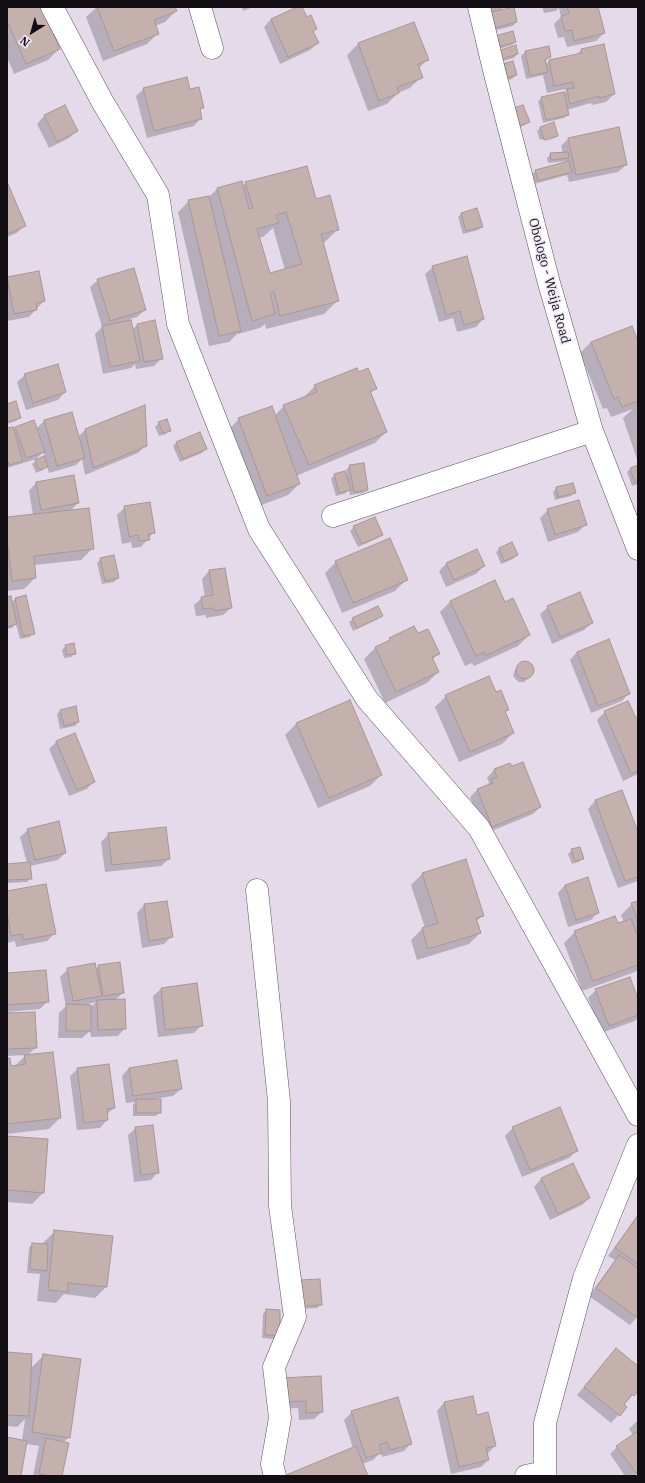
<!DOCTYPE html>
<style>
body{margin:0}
#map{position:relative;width:645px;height:1483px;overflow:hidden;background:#e4dae9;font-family:"IBM Plex Serif",serif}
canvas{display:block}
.frame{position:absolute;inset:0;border:8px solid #120e13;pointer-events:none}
.north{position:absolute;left:12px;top:12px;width:40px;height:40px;-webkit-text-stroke:3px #f1e8f6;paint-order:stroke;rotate:217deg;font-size:11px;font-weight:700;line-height:16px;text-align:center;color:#120e13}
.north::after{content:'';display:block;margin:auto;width:14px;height:18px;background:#120e13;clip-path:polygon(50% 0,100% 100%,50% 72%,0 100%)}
</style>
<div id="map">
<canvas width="645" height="1483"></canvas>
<div class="frame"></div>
<div class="north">N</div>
</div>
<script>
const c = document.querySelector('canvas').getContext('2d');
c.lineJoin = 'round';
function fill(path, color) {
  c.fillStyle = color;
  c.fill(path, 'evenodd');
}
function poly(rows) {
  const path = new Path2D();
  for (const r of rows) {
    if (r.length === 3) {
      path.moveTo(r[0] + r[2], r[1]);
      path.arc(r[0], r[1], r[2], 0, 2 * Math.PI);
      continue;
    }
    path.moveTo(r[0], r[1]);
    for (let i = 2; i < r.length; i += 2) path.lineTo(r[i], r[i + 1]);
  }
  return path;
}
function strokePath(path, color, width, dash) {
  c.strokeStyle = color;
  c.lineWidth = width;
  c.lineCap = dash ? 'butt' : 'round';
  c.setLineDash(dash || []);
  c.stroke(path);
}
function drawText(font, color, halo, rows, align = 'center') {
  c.font = font + ' "IBM Plex Serif",serif';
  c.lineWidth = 3;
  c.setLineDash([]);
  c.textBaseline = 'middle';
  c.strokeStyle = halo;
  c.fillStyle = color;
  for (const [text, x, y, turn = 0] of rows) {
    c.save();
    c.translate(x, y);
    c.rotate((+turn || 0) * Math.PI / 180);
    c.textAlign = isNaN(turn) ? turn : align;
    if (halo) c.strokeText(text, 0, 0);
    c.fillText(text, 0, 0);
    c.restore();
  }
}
fill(poly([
 [7,7,40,7,59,49,48,60,14,74,7,57],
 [97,7,174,7,176,11,165,22,155,26,158,33,147,44,103,61,86,17],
 [242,7,253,7,243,11],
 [299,7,301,7,306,18,316,29,313,32,318,43,310,50,280,64,264,27,271,19],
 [490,7,505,7,501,10,513,8,516,22,513,26,488,32],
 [542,7,597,7,604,33,596,41,567,47,564,37,558,38,554,24,561,17,559,8,556,11,544,13],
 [414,23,427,60,418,69,421,77,410,88,398,93,387,104,368,111,347,55,358,44],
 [492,41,515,42,512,45,495,50],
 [548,47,550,57,545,61,545,65,549,61,575,56,581,50,614,94,606,102,592,105,591,103,567,110,568,115,564,118,543,123,538,101,542,98,564,93,566,92,565,89,547,93,543,75,526,79,521,56,525,52],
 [517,54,514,58,496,63,494,55],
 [495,69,516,75,512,79,499,82],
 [144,89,203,107,199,111,201,118,194,126,147,138,136,96],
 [64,106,77,131,69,138,49,148,37,124,44,116],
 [511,110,528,122,525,125,513,130],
 [541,127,557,136,553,139,540,143,554,138,554,136,540,140,537,131],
 [569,138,626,165,618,172,569,182,567,175,534,184,532,175,535,171,567,162,567,161,548,163,547,158,551,154,563,153,561,146],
 [241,182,242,186,246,183,315,200,338,229,323,244,338,300,324,314,266,329,265,324,260,328,238,334,238,333,229,342,209,346,178,212,189,201,209,197,217,189],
 [273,228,285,270,269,274,258,238,263,237],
 [7,185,25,225,17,233,7,237],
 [477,210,482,227,478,230,463,234,458,217,461,214],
 [433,267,483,319,476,327,457,332,453,318,439,322,425,274],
 [8,278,44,301,29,317,7,321],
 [98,280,145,310,137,317,130,319,132,330,137,325,162,358,154,366,136,369,135,364,131,368,103,374,95,334,102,327,90,287],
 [631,327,638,344,638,462,623,418,633,409,611,417,607,408,603,409,580,353,591,342],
 [358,373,375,389,370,394,386,432,375,443,296,476,299,484,288,495,256,507,228,430,239,419,274,416,284,406,304,397,315,386],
 [25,375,65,392,58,400,26,410,17,382],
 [7,405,20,417,16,421,7,424],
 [144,406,146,445,138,453,85,475,82,459,76,465,49,473,47,466,43,470,36,473,32,464,36,461,45,457,43,452,36,459,7,468,7,429,13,430,16,427,36,429,44,421,78,437,85,430],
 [159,423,170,430,166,434,159,436,155,427],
 [177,442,206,449,202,453,180,462,173,446],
 [350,466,367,490,363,493,350,495,349,489,346,493,336,496,331,479,334,475,347,476,346,470],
 [638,466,638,484,632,486,627,472,630,469],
 [73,477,78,503,70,511,93,548,81,560,34,565,35,578,24,589,7,591,7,518,33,515,29,491,36,483],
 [556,488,575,492,571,496,555,500,553,492],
 [125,507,154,532,141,547,132,548,131,542,122,544,117,515],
 [548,510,585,525,578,532,548,542,540,518],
 [354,527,381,535,378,538,358,547,350,531],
 [500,548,517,555,513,559,501,564,496,552],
 [101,559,118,578,114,582,102,584,97,563],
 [336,562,406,580,395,591,342,613,325,573],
 [447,563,484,566,476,574,446,587,439,571],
 [224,569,231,608,223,615,206,618,206,615,196,616,194,605,202,598,205,598,202,579,209,571],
 [7,598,11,603,15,599,33,633,30,637,20,639,16,624,12,628,7,629],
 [451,601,504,603,529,635,518,646,474,666,472,663,465,666,440,612],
 [548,607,592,623,584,630,552,644,540,614],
 [382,615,378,619,353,631,349,622,353,619],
 [417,635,439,653,432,660,438,672,427,683,385,703,364,659,375,648,386,643,390,639],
 [66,646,75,653,71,657,64,658,62,650],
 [577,652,629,693,622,701,591,713,570,660],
 [527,662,531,665,533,670,532,675,524,682,519,682,515,679,513,675,515,670,523,663],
 [496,693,508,710,504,713,513,733,502,744,459,762,435,707,446,696],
 [349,701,381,775,370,786,318,808,285,735,296,724],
 [60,711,78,722,75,726,60,729,57,714],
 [605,712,635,719,638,718,638,774,623,781,597,720],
 [56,742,94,781,87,789,69,796,49,749],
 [510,764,540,807,533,814,484,834,470,797,477,790,485,787,489,783,487,778,494,770],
 [622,791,638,835,638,881,618,888,588,809,595,801],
 [28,830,65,853,58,860,30,866,31,878,27,882,7,883,7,865,27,863,20,837],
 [109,834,169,859,161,866,105,872,101,842],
 [572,850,582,858,579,862,572,864,568,854],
 [422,874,483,915,476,922,480,933,469,944,417,960,411,940,422,929,425,928,411,885],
 [565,885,598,912,591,920,568,927,558,893],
 [7,892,55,933,47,941,16,947,15,941,7,943],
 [638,902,638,969,635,972,582,991,564,943,575,932,624,922,621,915,632,904],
 [144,905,171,937,164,944,142,948,137,913],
 [99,966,123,993,115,1000,125,1028,118,1036,91,1037,90,1031,82,1038,58,1038,59,1013,66,1006,60,977,68,969,95,970],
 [96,1002,90,1008,84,1006,84,1005],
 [7,974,48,1001,40,1009,7,1012],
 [197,985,202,1025,194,1033,158,1037,153,996,161,989],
 [596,990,638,1002,638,1017,635,1021,601,1033,588,998],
 [7,1015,36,1047,27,1056,60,1118,49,1129,7,1134,7,1059,10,1067,15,1066,26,1055,7,1056],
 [129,1068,181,1089,173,1096,154,1099,160,1112,156,1116,133,1116,133,1104,136,1102,126,1103,122,1076],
 [78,1069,114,1108,106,1115,107,1120,100,1128,77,1130,70,1076],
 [136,1128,158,1172,151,1180,134,1182,128,1135],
 [513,1128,577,1150,569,1158,522,1177,505,1136],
 [7,1137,43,1193,32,1204,7,1202],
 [573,1164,589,1198,582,1205,550,1220,534,1187,541,1179],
 [638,1215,638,1316,630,1325,589,1296,615,1260,608,1256],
 [55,1231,106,1287,95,1298,64,1294,56,1303,37,1301,40,1274,27,1273,29,1247,33,1244,43,1244,44,1242],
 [298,1285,321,1305,317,1308,300,1309],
 [266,1310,279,1311,275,1339,262,1338,263,1314],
 [616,1349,638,1367,638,1389,626,1403,624,1402,622,1404,626,1407,611,1423,577,1395],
 [7,1353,31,1368,44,1355,69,1437,63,1443,61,1476,33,1476,39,1446,26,1444,20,1476,7,1476,7,1438,22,1441,25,1419,17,1427,7,1426],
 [281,1379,322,1412,314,1419,299,1420,298,1408,275,1409],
 [472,1397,476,1416,495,1446,487,1454,488,1460,481,1467,451,1474,437,1411,444,1403],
 [352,1412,411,1443,404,1451,382,1457,381,1452,373,1460,362,1464,367,1476,287,1476,353,1448,344,1420],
 [638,1420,638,1473,633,1476,625,1476,610,1454,617,1447,633,1435,629,1429]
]), '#0003');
const building = poly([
 [7,7,42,7,60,49,26,64,7,21,7,7],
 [97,7,175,7,177,11,154,20,159,34,114,51,97,7],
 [297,7,302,7,307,17,311,15,317,29,313,31,319,43,288,57,271,19,297,7],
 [514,7,517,22,491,29,487,13,514,7],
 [567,7,598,7,605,33,574,41,572,30,565,31,561,16,569,14,567,7],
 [414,22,429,60,418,64,423,78,397,87,399,93,379,101,358,43,414,22],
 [513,31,516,42,498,47,495,36,513,31],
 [604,44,615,94,599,98,599,96,570,104,567,89,574,88,573,82,554,86,549,60,582,53,581,49,604,44],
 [516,45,518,54,499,60,497,51,516,45],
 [549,46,551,57,545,59,548,72,530,76,525,51,549,46],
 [513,61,517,75,502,79,499,65,513,61],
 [187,77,190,89,199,87,204,108,200,109,202,119,154,131,143,88,187,77],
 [564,92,569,115,546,120,541,97,564,92],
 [65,105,78,131,57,142,44,115,65,105],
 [523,105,530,122,516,127,510,109,523,105],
 [554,122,558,136,544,140,540,127,554,122],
 [619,127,627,165,576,175,568,138,619,127],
 [568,152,569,158,551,160,550,153,568,152],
 [569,161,572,172,538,181,535,170,569,161],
 [307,166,316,199,330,195,339,230,321,234,339,301,280,316,274,292,270,293,275,314,252,321,217,188,242,181,249,209,253,208,245,182,307,166],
 [286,212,302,264,270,273,257,229,279,223,276,215,286,212],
 [7,184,8,184,26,226,7,234,7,184],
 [209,196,241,331,219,336,188,200,209,196],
 [477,208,483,227,466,231,461,213,477,208],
 [467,256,484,319,464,325,460,311,446,315,432,266,467,256],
 [134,268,146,310,110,321,97,279,134,268],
 [39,271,45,301,36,303,37,310,14,314,7,277,39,271],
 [131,320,140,361,110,367,102,326,131,320],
 [155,320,163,359,144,362,137,324,155,320],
 [632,326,638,341,638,401,622,407,618,397,614,399,591,342,632,326],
 [58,364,66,392,33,403,24,374,58,364],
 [357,368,359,372,368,368,377,389,370,391,387,432,309,465,283,405,317,392,314,385,357,368],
 [16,401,21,418,7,422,7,404,16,401],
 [145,405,147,446,93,468,85,429,145,405],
 [272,406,300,484,267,496,238,418,272,406],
 [72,412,85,458,57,466,44,420,72,412],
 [167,419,171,431,163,433,158,422,167,419],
 [34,420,45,452,26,458,15,427,34,420],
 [13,427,23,461,9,465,7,459,7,428,13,427],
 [200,432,207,449,183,459,176,442,200,432],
 [44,456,48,467,39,470,35,460,44,456],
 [364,463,368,490,354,492,349,465,364,463],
 [638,465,638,482,635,483,630,468,638,465],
 [345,471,351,490,339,493,334,474,345,471],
 [74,475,79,503,41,510,36,482,74,475],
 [573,483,576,493,558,497,556,487,573,483],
 [579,500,587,525,555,535,547,509,579,500],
 [150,502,155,533,148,534,150,540,139,541,138,535,129,537,124,506,150,502],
 [89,508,94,549,34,556,36,578,12,581,7,541,7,517,89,508],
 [375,517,383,535,362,544,353,526,375,517],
 [390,538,408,580,353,603,335,561,390,538],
 [512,542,518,555,504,561,499,548,512,542],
 [477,549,485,566,454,580,446,563,477,549],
 [114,555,119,578,105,581,100,558,114,555],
 [225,568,232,608,214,611,213,608,203,609,201,597,213,595,209,570,225,568],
 [495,580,505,602,513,598,530,635,485,656,484,652,476,656,450,601,495,580],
 [580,592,593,623,560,637,547,606,580,592],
 [26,595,35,634,23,636,15,598,26,595],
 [11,596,17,624,7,627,7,597,11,596],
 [378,606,383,616,357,628,352,618,378,606],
 [414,626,418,633,428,629,440,654,432,657,439,672,396,692,375,647,390,640,389,638,414,626],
 [609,639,630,694,598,706,577,652,609,639],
 [74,643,76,654,67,655,65,645,74,643],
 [525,670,9],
 [489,676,496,692,501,690,509,710,505,711,514,733,470,752,445,695,489,676],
 [350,700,382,775,329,798,296,723,350,700],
 [628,701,636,718,638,717,638,771,631,774,604,711,628,701],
 [76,706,79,722,64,726,60,710,76,706],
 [75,733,95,782,77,790,56,741,75,733],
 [523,762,541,807,492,827,477,789,493,783,491,779,497,777,494,769,510,763,512,766,523,762],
 [622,790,638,832,638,877,625,881,595,800,622,790],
 [59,821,66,853,35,860,27,829,59,821],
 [166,827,170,859,112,865,108,833,166,827],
 [580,847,584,859,575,861,571,849,580,847],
 [466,859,484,916,476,918,481,933,428,949,422,928,438,923,422,873,466,859],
 [30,862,32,879,7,880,7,864,30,862],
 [588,877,599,913,576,920,565,885,588,877],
 [46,884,56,934,23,940,22,934,11,936,7,913,7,891,46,884],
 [167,901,173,937,149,941,144,904,167,901],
 [638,901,638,920,631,903,638,901],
 [615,916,618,923,631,919,638,937,638,965,593,981,574,931,615,916],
 [120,962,124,993,103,996,98,965,120,962],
 [95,963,102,996,73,1001,67,968,95,963],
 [46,970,49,1002,7,1005,7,973,46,970],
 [630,977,638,999,638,1015,609,1026,595,989,630,977],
 [197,983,203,1026,165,1030,161,988,197,983],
 [125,999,126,1029,98,1030,97,1000,125,999],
 [66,1004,91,1005,91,1031,66,1031,66,1004],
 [35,1012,37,1048,7,1049,7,1013,35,1012],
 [53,1052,61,1118,7,1124,7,1058,10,1058,11,1066,26,1064,24,1055,53,1052],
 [177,1060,182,1089,133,1096,129,1068,177,1060],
 [109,1064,115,1108,107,1109,108,1120,84,1123,77,1068,109,1064],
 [136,1099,161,1099,161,1113,136,1113,136,1099],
 [560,1107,578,1151,530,1170,512,1127,560,1107],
 [153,1125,159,1173,141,1175,135,1127,153,1125],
 [7,1136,48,1139,44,1193,7,1190,7,1136],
 [573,1163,590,1198,558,1214,541,1178,573,1163],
 [638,1215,638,1264,615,1248,638,1215],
 [54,1230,113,1236,107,1287,68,1283,68,1292,48,1290,54,1230],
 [32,1243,48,1244,47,1271,30,1269,32,1243],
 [619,1255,638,1268,638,1318,596,1288,619,1255],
 [320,1279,322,1305,303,1306,301,1280,320,1279],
 [266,1309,280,1310,280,1336,265,1335,266,1309],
 [616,1348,638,1366,638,1391,634,1396,632,1394,624,1404,627,1407,620,1416,584,1387,616,1348],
 [7,1352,32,1354,29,1416,7,1415,7,1352],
 [43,1354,81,1359,70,1438,32,1432,43,1354],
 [321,1376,323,1412,306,1413,306,1401,282,1402,281,1378,321,1376],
 [473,1396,477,1415,488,1412,496,1446,486,1448,489,1460,459,1467,444,1402,473,1396],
 [398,1397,412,1444,390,1450,387,1442,379,1445,382,1453,366,1458,351,1411,398,1397],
 [638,1431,638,1472,636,1473,616,1446,638,1431],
 [7,1437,27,1441,21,1476,7,1476,7,1437],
 [46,1438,69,1443,62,1476,50,1476,39,1474,46,1438],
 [356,1446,368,1476,287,1476,286,1475,356,1446]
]);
fill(building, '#c4b1ae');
strokePath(building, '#a99694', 1);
const minor = poly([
 [52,7,102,101,158,195,178,324,259,529,367,699,479,828,638,1115],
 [200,7,212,48],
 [479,7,494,70,549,283,592,431,638,549],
 [333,516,592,431],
 [257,890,279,1101,280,1206,295,1317,274,1367,280,1418,272,1464,275,1476],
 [526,1476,545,1472],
 [545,1476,545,1423,584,1278,638,1145]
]);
strokePath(minor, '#5c5460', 23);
strokePath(minor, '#fff', 22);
drawText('13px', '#120e13', '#f1e8f6', [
 ["Obologo - Weija Road",549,281,75]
]);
</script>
